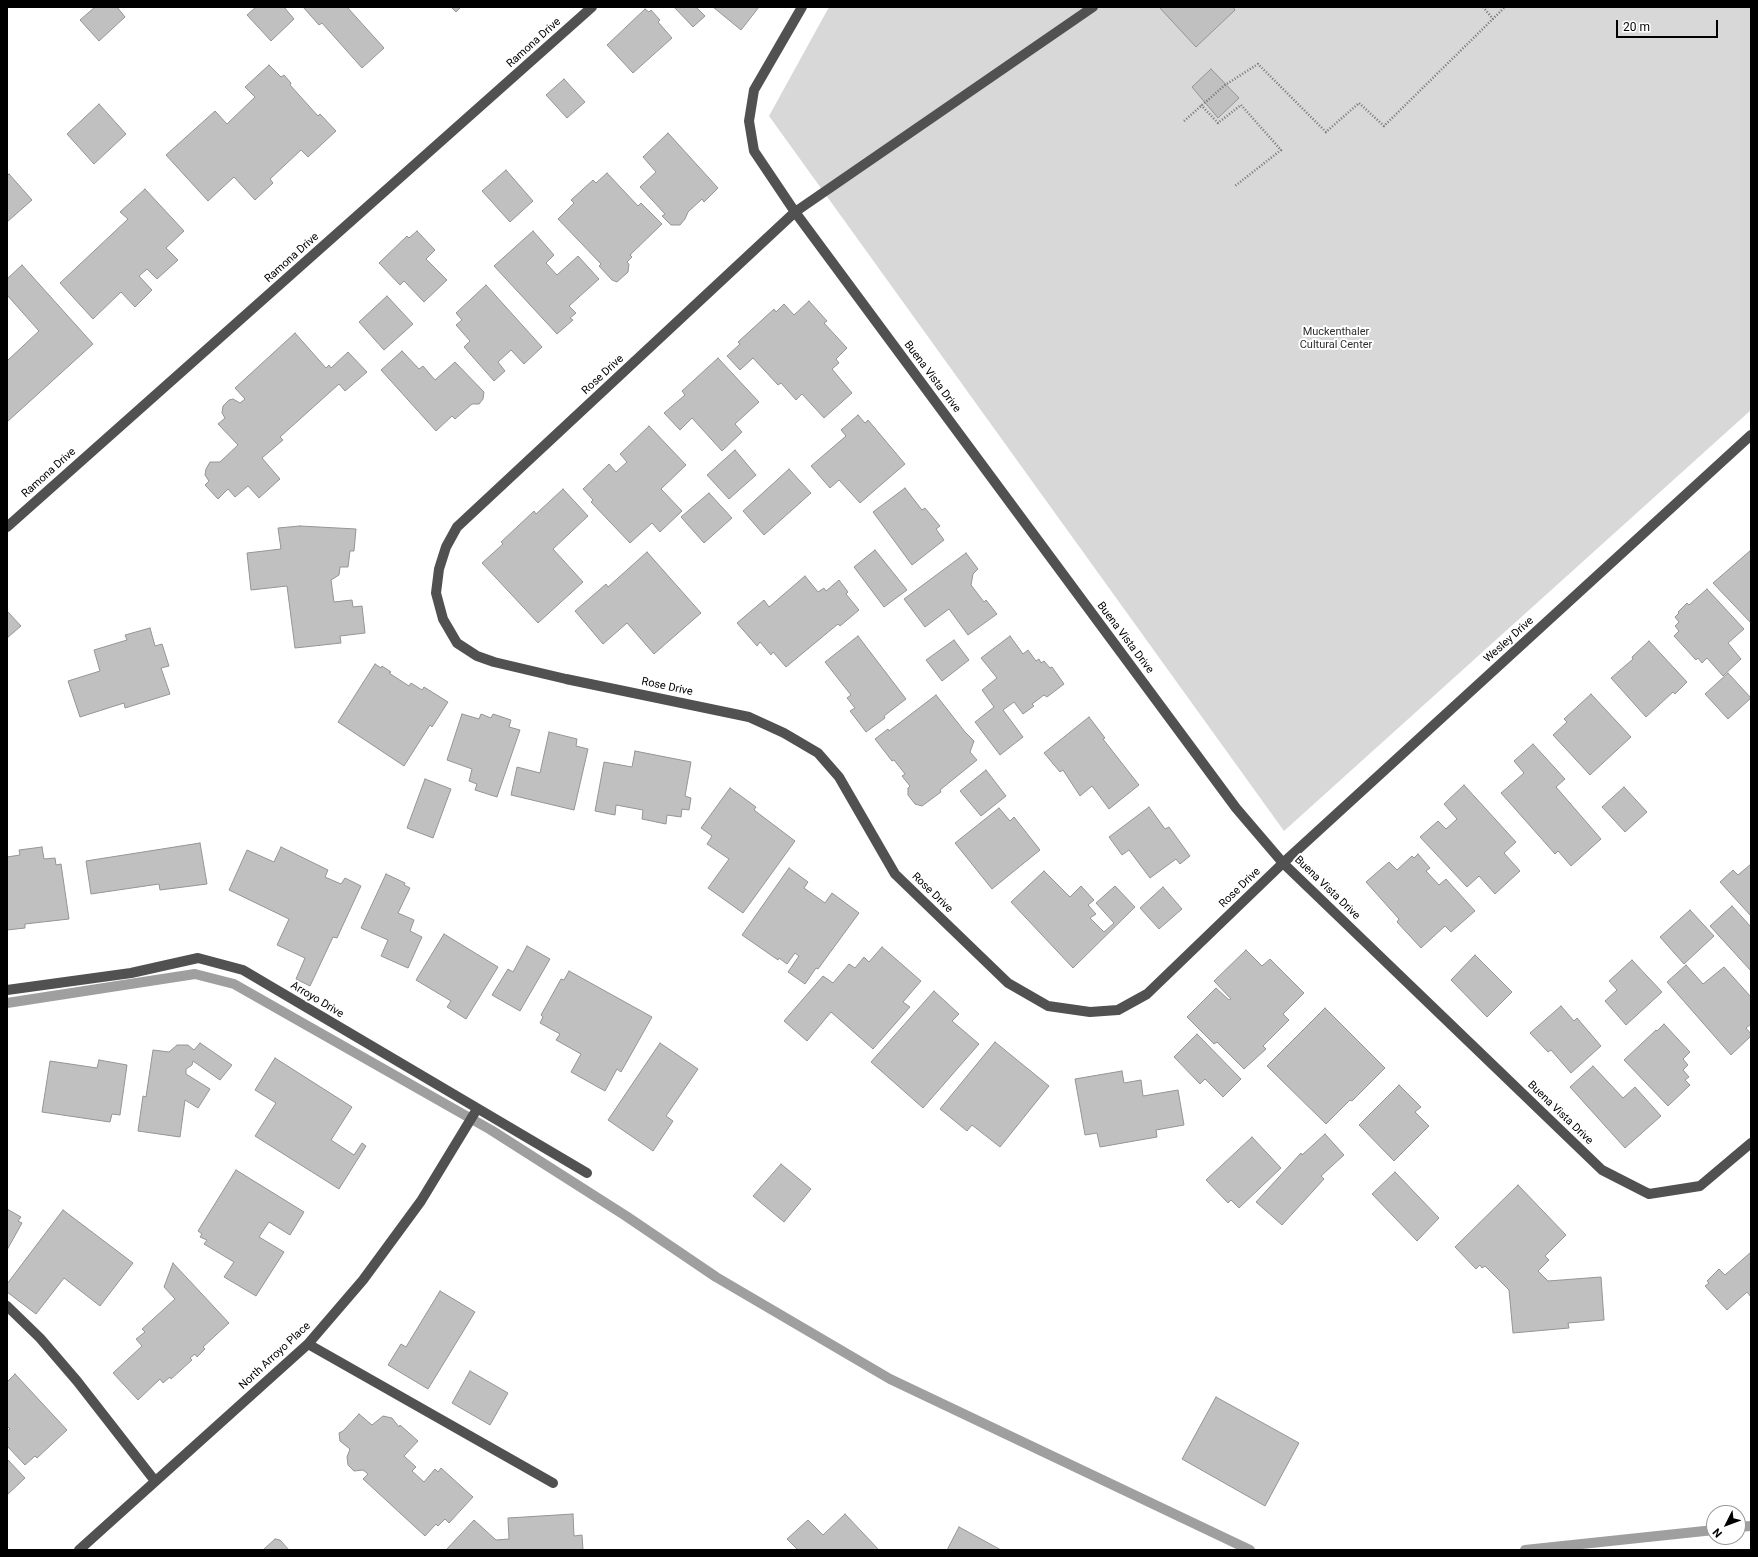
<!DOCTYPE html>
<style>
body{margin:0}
#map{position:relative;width:1758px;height:1557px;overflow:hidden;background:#fff;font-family:Roboto,sans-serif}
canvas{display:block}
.frame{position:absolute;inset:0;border:8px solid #000;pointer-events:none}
.north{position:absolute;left:1706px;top:1505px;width:40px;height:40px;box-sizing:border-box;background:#fff;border:1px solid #999;border-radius:50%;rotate:228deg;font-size:11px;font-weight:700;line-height:16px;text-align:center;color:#000}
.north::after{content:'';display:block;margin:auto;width:14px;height:18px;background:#000;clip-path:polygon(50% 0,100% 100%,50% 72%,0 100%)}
.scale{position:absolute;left:1616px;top:20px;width:102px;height:18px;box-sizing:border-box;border:2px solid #000;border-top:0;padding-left:5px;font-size:12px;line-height:14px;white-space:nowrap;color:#000;-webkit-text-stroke:3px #fff;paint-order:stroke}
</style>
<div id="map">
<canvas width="1758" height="1557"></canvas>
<div class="frame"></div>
<div class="north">N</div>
<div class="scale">20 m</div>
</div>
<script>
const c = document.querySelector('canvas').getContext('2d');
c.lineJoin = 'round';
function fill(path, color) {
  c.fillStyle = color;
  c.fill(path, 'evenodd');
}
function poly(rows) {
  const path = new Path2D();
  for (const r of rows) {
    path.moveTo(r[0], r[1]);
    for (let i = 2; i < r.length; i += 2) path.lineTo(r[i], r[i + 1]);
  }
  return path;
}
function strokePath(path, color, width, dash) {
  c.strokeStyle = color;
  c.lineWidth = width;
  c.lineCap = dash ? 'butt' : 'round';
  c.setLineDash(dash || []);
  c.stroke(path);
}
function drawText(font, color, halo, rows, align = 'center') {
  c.font = font + ' Roboto,sans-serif';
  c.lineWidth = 4;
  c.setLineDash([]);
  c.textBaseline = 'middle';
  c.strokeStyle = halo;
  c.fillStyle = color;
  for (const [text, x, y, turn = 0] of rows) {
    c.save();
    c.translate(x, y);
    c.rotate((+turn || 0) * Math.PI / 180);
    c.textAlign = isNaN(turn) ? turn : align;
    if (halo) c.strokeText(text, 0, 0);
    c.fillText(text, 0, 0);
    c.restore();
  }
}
fill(poly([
 [829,7,1751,7,1751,410,1284,831,769,116]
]), '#d8d8d8');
strokePath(poly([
 [7,1003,195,974,234,984,491,1130,626,1216,716,1277,890,1379,1250,1550],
 [1738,1527,1751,1526],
 [1525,1550,1714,1530]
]), '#9f9f9f', 10);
const building = poly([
 [95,7,117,7,125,17,99,41,80,20,95,7],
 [256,7,284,7,294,19,271,41,247,15,256,7],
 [303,7,347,7,384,48,362,68,322,23,319,25,303,7],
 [451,7,461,7,456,12,451,7],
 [674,7,696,7,705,16,693,27,674,7],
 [713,7,759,7,741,30,713,7],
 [1159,7,1233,7,1235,10,1196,47,1159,7],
 [645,9,649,12,651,10,660,20,658,22,672,38,633,73,607,45,645,9],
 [269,65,281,77,284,75,291,83,290,85,318,116,320,114,336,131,308,157,301,150,270,179,273,183,255,200,234,177,208,201,166,155,215,111,227,124,255,97,245,87,269,65],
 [1211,69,1239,98,1218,118,1192,87,1211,69],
 [564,79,585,102,567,118,546,95,564,79],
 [99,104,126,134,94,164,67,134,99,104],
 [668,133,718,188,704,202,702,199,688,212,685,219,680,225,671,225,662,216,665,214,640,187,656,172,643,157,668,133],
 [506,170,533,201,510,222,482,191,506,170],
 [607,173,638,206,641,203,662,224,630,255,632,257,627,262,629,264,628,272,617,282,612,280,599,266,601,264,558,219,574,203,571,200,593,180,596,183,607,173],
 [9,174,32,200,7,222,7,176,9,174],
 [145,189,184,231,166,248,178,260,157,279,147,269,139,276,152,290,135,307,121,292,93,319,60,283,128,219,120,212,145,189],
 [417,231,435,250,426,259,447,280,424,302,404,281,400,285,379,263,407,236,409,238,417,231],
 [533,231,554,255,546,263,557,275,578,256,599,279,569,306,576,313,570,318,573,320,557,334,494,266,533,231],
 [22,265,93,344,7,422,7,361,39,331,7,295,7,279,22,265],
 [486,285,542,347,524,364,511,350,498,362,505,371,494,381,464,347,470,341,456,325,462,320,456,313,486,285],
 [387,296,413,324,384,350,359,322,387,296],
 [809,301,827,321,824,323,847,348,836,359,839,363,832,369,852,393,824,418,802,394,796,400,781,383,778,385,753,358,740,370,727,356,740,344,738,342,774,309,776,312,784,304,794,315,809,301],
 [295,333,326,368,329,365,331,368,348,352,367,372,345,391,339,384,280,437,283,440,262,458,280,479,259,498,248,486,235,497,228,489,218,499,205,485,209,481,205,475,206,469,210,462,220,462,238,445,218,424,225,418,222,413,223,406,229,400,233,399,240,403,245,399,235,388,295,333],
 [402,351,419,369,423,366,435,380,455,362,484,392,483,399,479,404,472,404,455,419,452,416,436,431,381,370,402,351],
 [718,358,759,402,735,424,742,432,722,451,692,418,680,430,664,413,685,395,682,391,718,358],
 [858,415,865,423,868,420,905,464,860,503,839,480,830,488,811,466,846,436,841,430,858,415],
 [649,426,686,465,661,489,682,511,660,532,652,523,630,543,591,502,593,500,583,489,609,464,616,472,627,462,620,454,649,426],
 [735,450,756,475,729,499,707,475,735,450],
 [789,469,811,493,764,535,743,511,789,469],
 [905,488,922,510,925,508,940,526,936,529,944,540,912,565,873,512,905,488],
 [563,489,588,516,553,549,583,582,538,623,482,563,503,544,501,542,534,511,536,514,563,489],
 [709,493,732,518,704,543,681,517,709,493],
 [300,526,356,529,354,551,350,551,348,567,340,567,339,575,331,580,334,602,352,600,353,607,362,606,365,633,340,636,341,643,295,648,287,586,251,590,247,553,281,549,278,528,300,526],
 [875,550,907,590,884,607,854,567,875,550],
 [1751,550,1751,623,1713,583,1751,550],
 [647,552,701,613,654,654,627,623,603,644,575,611,606,584,608,587,647,552],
 [966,553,978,569,973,574,971,585,984,602,986,600,997,614,968,635,949,609,925,627,904,599,966,553],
 [805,576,818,592,824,588,826,591,839,580,848,592,846,594,859,610,840,626,838,624,786,667,773,652,771,655,760,642,757,646,737,623,764,600,769,607,805,576],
 [1707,589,1744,629,1728,643,1741,659,1723,676,1707,658,1702,663,1698,658,1696,660,1674,636,1679,631,1675,626,1679,622,1675,617,1679,613,1678,612,1687,603,1689,605,1707,589],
 [7,611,21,626,7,638,7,611],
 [150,628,155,646,162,644,169,666,161,668,170,694,125,708,124,703,80,717,68,681,100,671,94,650,127,640,125,635,150,628],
 [858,636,906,699,884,716,885,718,866,732,850,711,855,708,847,698,851,695,825,662,858,636],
 [1010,636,1023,654,1028,650,1036,661,1039,659,1041,663,1044,661,1050,668,1052,667,1064,684,1047,697,1044,695,1032,704,1034,706,1023,714,1014,702,1003,710,1023,737,1000,755,975,722,994,707,982,690,997,678,981,658,1010,636],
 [954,640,969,660,942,681,926,660,954,640],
 [1649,641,1687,682,1675,694,1673,692,1646,717,1611,678,1633,659,1632,657,1649,641],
 [375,664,381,668,382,666,391,672,389,673,409,686,411,683,422,690,424,687,448,702,432,727,430,725,404,766,338,722,375,664],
 [1728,673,1751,698,1728,719,1705,694,1728,673],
 [1591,694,1631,737,1590,775,1553,735,1567,722,1564,719,1591,694],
 [936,695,965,732,974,741,970,752,977,760,940,790,941,792,922,806,915,804,908,795,908,788,910,786,902,776,905,774,894,760,892,761,875,739,888,729,889,731,936,695],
 [462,714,479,719,481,714,491,718,493,714,511,720,509,727,520,730,497,797,475,790,477,784,469,781,472,769,447,760,462,714],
 [1089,717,1105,738,1103,739,1139,785,1109,809,1092,786,1080,796,1063,770,1060,772,1044,753,1089,717],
 [549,732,577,739,576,746,588,749,574,810,511,795,517,767,540,773,549,732],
 [1533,744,1565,779,1556,787,1601,839,1571,866,1558,851,1555,854,1501,793,1524,773,1514,761,1533,744],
 [635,751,691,762,685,796,691,798,689,810,682,809,681,817,667,815,666,824,642,819,643,810,616,805,615,815,595,811,604,762,632,767,635,751],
 [986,770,1006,796,981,816,960,791,986,770],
 [425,779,451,789,433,838,407,828,425,779],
 [1464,785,1516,842,1504,853,1520,871,1495,894,1479,876,1467,887,1420,837,1438,821,1446,829,1457,819,1444,804,1464,785],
 [1624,787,1647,812,1625,832,1602,807,1624,787],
 [730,788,756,807,754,810,795,841,743,913,708,888,729,859,707,844,712,836,701,828,730,788],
 [1149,807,1165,829,1169,827,1190,856,1180,864,1176,859,1150,878,1129,850,1122,855,1109,837,1149,807],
 [999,808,1010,821,1014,817,1040,850,992,889,955,843,999,808],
 [200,843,207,884,160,890,159,884,91,894,86,861,200,843],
 [42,847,44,859,55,858,56,865,61,864,69,919,25,924,25,928,7,930,7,857,20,855,19,850,42,847],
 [281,847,328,870,325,877,341,884,345,878,361,886,337,938,333,937,310,986,296,979,305,958,277,945,289,919,229,890,247,850,274,862,281,847],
 [1418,854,1430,868,1426,871,1439,885,1446,879,1475,911,1451,932,1445,926,1421,948,1397,922,1399,919,1366,882,1389,862,1397,870,1412,856,1414,858,1418,854],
 [1751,864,1751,916,1720,882,1733,870,1738,875,1751,864],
 [789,868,808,882,804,888,825,903,832,893,859,913,818,969,816,968,805,984,788,972,799,956,795,953,787,964,779,958,778,960,742,935,789,868],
 [1044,871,1070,897,1081,886,1094,900,1088,905,1096,914,1090,918,1104,932,1114,923,1096,903,1115,886,1135,907,1073,968,1011,902,1044,871],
 [386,874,405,883,404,885,410,888,398,913,414,920,410,931,422,937,408,968,381,956,388,940,361,928,386,874],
 [1163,887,1182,909,1159,929,1140,908,1163,887],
 [1732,906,1751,927,1751,971,1710,926,1732,906],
 [1690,910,1714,936,1684,964,1660,937,1690,910],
 [444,934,498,967,466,1019,447,1007,451,1001,416,980,444,934],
 [527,946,550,959,520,1011,492,995,508,969,513,972,527,946],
 [882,947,921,981,903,1002,910,1007,873,1049,831,1012,807,1041,784,1021,823,976,833,983,849,964,855,968,864,957,869,962,882,947],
 [1246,950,1262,966,1270,959,1304,993,1283,1014,1289,1020,1263,1046,1266,1049,1244,1069,1217,1042,1214,1044,1187,1017,1216,988,1229,1000,1231,999,1214,981,1246,950],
 [1475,955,1512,992,1487,1017,1451,980,1475,955],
 [1632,960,1662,992,1626,1025,1605,1001,1617,990,1609,981,1632,960],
 [1686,965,1703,984,1724,967,1751,997,1751,1024,1746,1028,1751,1034,1751,1036,1731,1055,1667,982,1686,965],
 [569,971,652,1017,621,1072,617,1069,605,1091,571,1072,581,1054,556,1040,560,1034,540,1023,543,1017,541,1015,561,979,564,980,569,971],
 [934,991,959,1014,952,1021,979,1044,923,1108,871,1062,934,991],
 [1561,1006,1574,1021,1577,1018,1601,1046,1571,1073,1551,1050,1548,1052,1530,1033,1561,1006],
 [1325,1008,1385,1068,1352,1101,1350,1100,1326,1124,1267,1066,1325,1008],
 [1664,1024,1690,1052,1683,1059,1688,1065,1683,1070,1689,1077,1685,1080,1690,1085,1668,1106,1624,1060,1656,1030,1657,1031,1664,1024],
 [1197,1034,1241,1079,1223,1097,1205,1079,1200,1084,1174,1057,1197,1034],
 [995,1042,1049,1086,1000,1147,972,1125,967,1131,940,1109,995,1042],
 [200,1043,232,1065,220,1080,193,1061,192,1065,186,1069,186,1074,210,1089,198,1108,185,1100,180,1137,138,1131,143,1096,146,1097,153,1050,169,1052,177,1045,188,1045,194,1050,200,1043],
 [660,1043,698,1069,666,1116,673,1121,653,1151,608,1120,660,1043],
 [275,1058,352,1107,331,1140,354,1155,362,1143,366,1146,339,1189,255,1136,276,1103,255,1090,275,1058],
 [99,1060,127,1065,120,1115,112,1114,110,1122,42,1112,50,1061,97,1068,99,1060],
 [1593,1066,1623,1098,1635,1087,1661,1116,1625,1148,1570,1087,1593,1066],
 [1122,1071,1124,1083,1141,1080,1143,1096,1178,1090,1184,1125,1156,1130,1157,1137,1100,1147,1097,1133,1085,1135,1075,1079,1122,1071],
 [1399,1085,1421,1107,1415,1112,1429,1126,1394,1161,1359,1125,1399,1085],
 [1325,1134,1344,1155,1321,1176,1324,1179,1282,1225,1256,1202,1301,1153,1302,1155,1325,1134],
 [1252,1137,1281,1168,1239,1208,1231,1200,1228,1203,1206,1180,1252,1137],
 [781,1164,811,1189,784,1222,753,1196,781,1164],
 [236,1170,304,1212,290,1235,269,1222,259,1237,284,1252,256,1296,224,1277,234,1262,204,1244,207,1240,200,1237,202,1234,198,1231,236,1170],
 [1395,1172,1439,1218,1417,1241,1372,1194,1395,1172],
 [1518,1185,1566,1235,1545,1256,1549,1260,1538,1271,1548,1281,1601,1277,1604,1320,1568,1323,1569,1328,1513,1333,1509,1290,1485,1266,1482,1268,1480,1265,1476,1269,1455,1247,1518,1185],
 [7,1209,21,1217,18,1221,22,1223,7,1250,7,1209],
 [63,1210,133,1263,100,1306,64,1278,36,1314,7,1292,7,1284,63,1210],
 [1751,1252,1751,1297,1747,1292,1727,1310,1705,1286,1709,1283,1707,1281,1719,1269,1725,1275,1751,1252],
 [173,1263,229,1323,203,1347,205,1349,197,1357,195,1354,190,1358,192,1360,171,1379,170,1377,163,1383,160,1379,138,1400,113,1373,142,1346,136,1339,145,1332,142,1329,175,1299,164,1287,173,1263],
 [440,1291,475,1312,428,1389,388,1365,401,1344,406,1347,440,1291],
 [470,1371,508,1393,490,1425,452,1403,470,1371],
 [15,1374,67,1430,37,1458,35,1456,25,1465,7,1446,7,1431,10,1429,7,1426,7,1382,15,1374],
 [1216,1397,1299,1443,1265,1506,1182,1459,1216,1397],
 [359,1414,372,1425,383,1416,392,1418,399,1427,400,1425,418,1441,404,1456,416,1467,412,1471,424,1482,435,1469,438,1472,441,1468,473,1497,449,1523,445,1519,438,1526,436,1524,425,1536,363,1479,368,1474,363,1470,354,1471,348,1465,347,1457,350,1449,340,1441,339,1433,343,1431,359,1414],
 [7,1459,25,1478,7,1495,7,1459],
 [573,1514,574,1536,582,1535,583,1550,446,1550,474,1520,496,1540,509,1539,508,1518,573,1514],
 [845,1514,879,1550,798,1550,787,1539,808,1520,823,1535,845,1514],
 [959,1527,1001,1550,947,1550,959,1527],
 [275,1539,280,1540,289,1550,263,1550,275,1539]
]);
fill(building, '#c0c0c0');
strokePath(building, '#959595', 1);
strokePath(poly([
 [1483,7,1493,19],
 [1201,105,1218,123,1241,105,1281,150,1235,186],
 [1184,121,1225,85,1258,64,1326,132,1359,103,1384,126,1505,7]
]), '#737373', 2.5, [1, 2]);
strokePath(poly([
 [802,7,754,90,749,121,754,151,795,212,1236,808,1283,863,1602,1170,1649,1194,1700,1186,1751,1143],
 [1093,7,795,212,457,527,446,547,439,569,436,593,443,619,457,643,477,656,494,662,566,679,749,717,784,733,818,753,839,777,895,874,1008,983,1048,1006,1090,1012,1118,1010,1147,994,1283,863,1751,435],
 [7,527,592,7],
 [7,990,131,973,198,958,243,970,587,1173],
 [7,1306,40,1338,77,1381,155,1481],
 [308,1344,553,1483],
 [79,1550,308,1344,363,1280,421,1201,477,1109]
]), '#515151', 10);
drawText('11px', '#000', '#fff', [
 ["Ramona Drive",534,43,-42],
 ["Ramona Drive",292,258,-42],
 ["Rose Drive",603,375,-43],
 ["Buena Vista Drive",932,377,53],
 ["Ramona Drive",49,473,-42],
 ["Buena Vista Drive",1125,638,53],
 ["Wesley Drive",1509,640,-42],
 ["Rose Drive",667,687,12],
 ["Rose Drive",1240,888,-44],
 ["Buena Vista Drive",1327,888,44],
 ["Rose Drive",932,893,44],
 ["Arroyo Drive",317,1000,31],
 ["Buena Vista Drive",1560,1113,44],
 ["North Arroyo Place",275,1356,-43]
]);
drawText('11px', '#2f2f2f', '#fff', [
 ["Muckenthaler",1336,332],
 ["Cultural Center",1336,345]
]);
</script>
